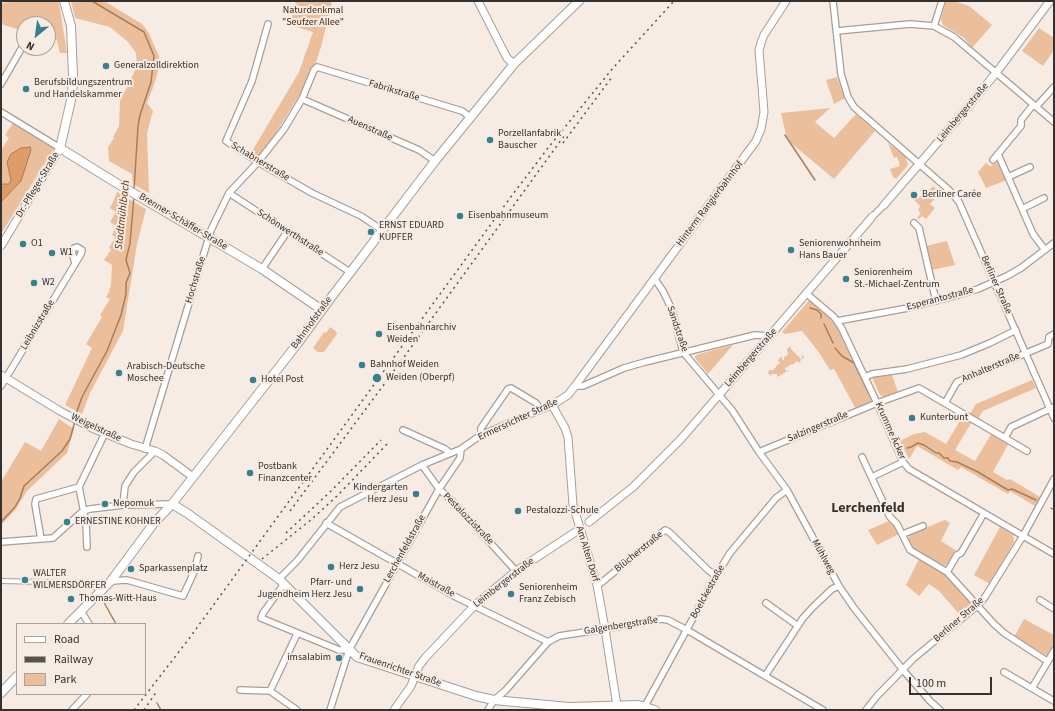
<!DOCTYPE html>
<meta charset="utf-8">
<style>
body{margin:0}
#map{position:relative;width:1055px;height:711px;overflow:hidden;background:#f7ece4;font-family:"Source Sans 3",sans-serif}
canvas{display:block}
.frame{position:absolute;inset:0;border:2px solid #35312e;pointer-events:none}
.legend{position:absolute;left:16px;top:623px;width:130px;height:72px;box-sizing:border-box;background:#f7ece4;border:1px solid #a9a19b;margin:0;padding:5px 7px;list-style:none;font-size:12px;color:#35312e}
.legend li{display:flex;align-items:center;gap:8px;height:20px}
.legend b{width:20px;border:1px solid #a9a19b}
.north{position:absolute;left:16px;top:16px;width:40px;height:40px;box-sizing:border-box;background:#f7ece4;border:1px solid #a9a19b;border-radius:50%;rotate:209deg;font-size:11px;font-weight:700;line-height:16px;text-align:center;color:#35312e}
.north::after{content:'';display:block;margin:auto;width:14px;height:18px;background:#3a808c;clip-path:polygon(50% 0,100% 100%,50% 72%,0 100%)}
.scale{position:absolute;left:909px;top:677px;width:83px;height:18px;box-sizing:border-box;border:2px solid #35312e;border-top:0;padding-left:5px;font-size:12px;line-height:14px;white-space:nowrap;color:#35312e;-webkit-text-stroke:3px #f7ece4;paint-order:stroke}
</style>
<div id="map">
<canvas width="1055" height="711"></canvas>
<div class="frame"></div>
<ul class="legend">
<li><b style="height:5px;background:#fff"></b>Road</li>
<li><b style="height:5px;background:#58524f"></b>Railway</li>
<li><b style="height:11px;background:#ecbf9c"></b>Park</li>
</ul>
<div class="north">N</div>
<div class="scale">100 m</div>
</div>
<script>
const c = document.querySelector('canvas').getContext('2d');
c.lineJoin = 'round';
function fill(path, color) {
  c.fillStyle = color;
  c.fill(path, 'evenodd');
}
function poly(rows) {
  const path = new Path2D();
  for (const r of rows) {
    path.moveTo(r[0], r[1]);
    for (let i = 2; i < r.length; i += 2) path.lineTo(r[i], r[i + 1]);
  }
  return path;
}
function strokePath(path, color, width, dash) {
  c.strokeStyle = color;
  c.lineWidth = width;
  c.lineCap = dash ? 'butt' : 'round';
  c.setLineDash(dash || []);
  c.stroke(path);
}
function drawText(font, color, halo, rows, align = 'center') {
  c.font = font + ' "Source Sans 3",sans-serif';
  c.lineWidth = 4;
  c.setLineDash([]);
  c.textBaseline = 'middle';
  c.strokeStyle = halo;
  c.fillStyle = color;
  for (const [text, x, y, turn = 0] of rows) {
    c.save();
    c.translate(x, y);
    c.rotate((+turn || 0) * Math.PI / 180);
    c.textAlign = isNaN(turn) ? turn : align;
    if (halo) c.strokeText(text, 0, 0);
    c.fillText(text, 0, 0);
    c.restore();
  }
}
fill(poly([
 [19,1,58,1,60,9,67,53,60,53,54,30,51,25,28,22,17,29,4,25,1,21,1,3],
 [71,1,104,1,142,24,149,33,154,45,159,56,158,71,154,85,147,103,153,111,147,133,149,193,133,184,132,174,109,161,108,147,114,138,113,137,119,126,120,101,137,66,136,53,128,42,110,27,75,18],
 [296,1,332,1,321,47,316,62,300,94,266,149,257,158,251,153,299,72,313,32,290,25],
 [946,1,954,1,969,6,992,25,972,48,964,38,943,25,941,19],
 [1039,28,1054,38,1054,50,1043,66,1022,51],
 [837,77,845,98,834,104,826,80],
 [830,108,815,122,834,138,856,114,875,131,834,179,791,143,786,135,781,113],
 [13,123,54,148,1,234,1,150,9,138,5,135],
 [888,143,906,157,908,165,896,179,893,177,890,169,900,166,897,157,894,158],
 [999,162,1007,180,986,188,978,172,986,163,990,166],
 [933,186,936,189,929,197,931,199,938,191,940,193,930,204,935,208,926,219,922,216,919,219,917,218,921,213,918,210,920,206,913,199,915,197,918,199,922,194,920,191,922,188,927,193],
 [117,192,146,209,137,244,123,331,90,393,82,414,65,405,92,348,86,344,102,317,100,315,110,299,106,297,109,292,111,284,112,265,104,260,111,250,109,248,115,237,112,235,116,226,110,222,116,212,110,208,114,200],
 [947,241,955,265,932,270,926,246],
 [811,298,833,319,840,328,874,402,857,411,834,369,830,370,818,351,802,331,785,334,782,332],
 [330,327,336,331,337,334,324,352,318,352,313,348,324,332,326,333],
 [733,345,708,374,695,358,695,356,699,354],
 [791,346,791,349,801,359,803,354,804,359,803,358,800,360,801,363,796,361,795,363,788,366,788,368,785,367,785,370,789,370,779,376,777,377,777,374,772,374,771,376,768,373,769,370,774,370,774,368,776,368,776,366,780,363,778,360,782,356,782,360,784,360,784,357,788,355,787,349],
 [891,373,899,394,886,398,880,395,871,375],
 [1032,380,1036,388,983,411,976,422,973,420,955,450,975,461,993,431,1010,441,993,472,1007,480,1010,479,1040,497,1035,506,1010,491,1008,494,961,467,958,470,917,446,909,459,900,441,914,434,925,432,946,444,964,414,968,417,976,404],
 [59,419,74,429,67,453,27,491,16,509,1,525,1,482,25,442,41,451],
 [945,520,950,523,941,541,957,551,948,565,942,566,912,549,908,540,910,534],
 [889,521,891,524,896,527,899,534,877,545,868,530],
 [1000,527,1013,535,1014,542,990,584,974,575],
 [919,559,951,577,972,602,971,606,960,615,939,591,929,584,919,596,906,585],
 [1024,619,1054,635,1054,646,1048,656,1014,637]
]), '#ecbf9c');
const water = poly([
 [30,147,31,149,30,153,21,181,1,202,1,184,9,184,11,180,7,162,11,154,21,148,30,147]
]);
fill(water, '#dc9d69');
strokePath(water, '#aa7d57', 1);
strokePath(poly([
 [92,1,144,32,154,56,151,82,140,115,138,126,134,190],
 [785,135,815,180],
 [810,308,817,310,821,314,821,318],
 [824,324,833,343],
 [835,348,842,356,854,363,869,394],
 [75,417,82,397,107,351,121,315,126,294,126,283,130,273,126,260,130,243,134,196],
 [907,448,911,447,918,443,924,445,936,453,939,453,944,458,948,458,950,461,957,462,978,472,1008,490,1012,489,1036,500],
 [1051,508,1054,510],
 [1,522,15,507,20,498,24,486,62,451,70,439,75,421],
 [101,597,116,624],
 [157,703,161,710]
]), '#aa7d57', 1.5);
const pedestrian = poly([
 [1,581,88,583,101,591]
]);
const minor = poly([
 [833,1,841,74,848,97,854,107,949,190,959,202,1054,418],
 [268,24,252,81,226,141,258,162,312,193,361,216,382,230],
 [934,26,942,1],
 [837,31,910,24,934,26,954,37,1054,122],
 [1,84,24,44],
 [302,99,419,150,435,161],
 [1036,107,1054,87],
 [1,112,60,148],
 [998,154,1033,234,1045,250],
 [993,160,1021,126,1021,120,1033,105],
 [1008,177,1030,167],
 [229,193,350,272],
 [1022,209,1044,198],
 [872,217,884,205],
 [914,223,919,228,936,301],
 [262,269,287,232],
 [654,278,663,291,672,310,683,352,732,410,759,452,787,490,839,586,854,608,903,670,930,701,940,710],
 [807,294,834,317,841,327,877,403,903,462,909,469,1054,554],
 [837,321,908,308,958,295,978,289,1007,276,1021,268,1054,243],
 [865,377,872,374,907,369,961,355,990,343,1016,330],
 [1,386,81,254,82,250,77,247,74,248,72,251,75,264],
 [575,386,583,386,624,368,645,362,755,335,770,336],
 [945,403,957,382,1048,344,1049,337,1054,334],
 [403,430,445,449,450,453],
 [481,435,481,428,508,389,511,388,536,403,541,410],
 [1005,438,1011,427,1054,407],
 [145,449,211,230,229,193,258,162,284,129,302,99,314,70,317,67,462,111,470,117],
 [759,452,877,403,919,388,1027,451],
 [862,457,890,517,897,524,910,550,947,572,994,624,1004,633,1047,661],
 [422,465,439,489,452,501,516,571],
 [872,477,903,462],
 [79,487,86,523,87,547],
 [123,505,125,486,134,472,155,451],
 [326,523,456,597,548,642],
 [903,534,923,526],
 [41,539,35,504,36,499,79,487,105,433],
 [1,542,53,538,83,511,90,509,123,505,172,504],
 [947,572,957,555,961,553,984,513],
 [279,579,297,561,340,507,422,465,461,449,481,435,552,405],
 [111,581,127,580,183,596,194,572,198,556],
 [597,585,601,583,665,530,669,532,708,570,716,576],
 [281,588,263,613,261,618,339,650,349,650],
 [1040,600,1054,609],
 [766,603,798,626],
 [81,611,89,624],
 [1004,672,1054,701],
 [765,676,803,618,814,606,832,589,839,586],
 [1032,688,1054,651],
 [240,690,270,691,297,710],
 [270,691,297,634],
 [645,706,716,576,730,553,776,498,787,490],
 [72,710,87,694],
 [330,710,349,650,439,489,460,458,461,449],
 [488,710,494,700,505,691,548,642,559,636,605,629,661,619,668,620,687,630,823,710],
 [866,710,877,696,913,659,978,605,985,597,1023,536,1054,479]
]);
const tertiary = poly([
 [478,1,507,58,514,64],
 [884,205,957,120,996,73,1050,1],
 [1,246,60,148],
 [1,375,60,411,92,428,131,444,155,451,163,455,193,477],
 [589,522,633,487,681,439,872,217],
 [617,706,605,629,597,585,573,505,568,437,565,428,552,405,568,395,575,386,756,141,761,129,764,112,759,50,761,43,764,35,786,1],
 [394,710,411,686,419,666,425,658,474,606,516,571,580,529]
]);
const secondary = poly([
 [64,1,71,26,73,76,72,96,60,148,113,181,262,269,322,310],
 [172,504,187,513,279,579,357,657,476,696,494,700,569,707,638,705,655,710],
 [68,624,111,581,154,523,172,504,298,343,330,299,435,161,514,64,579,1],
 [1,693,17,676]
]);
strokePath(pedestrian, '#a89e97', 6);
strokePath(minor, '#a89e97', 8);
strokePath(tertiary, '#a89e97', 9);
strokePath(secondary, '#a89e97', 10);
strokePath(pedestrian, '#fff', 4);
strokePath(minor, '#fff', 5.5);
strokePath(tertiary, '#fff', 7);
strokePath(secondary, '#fff', 8);
strokePath(poly([
 [563,143,612,77],
 [290,511,391,375,564,136],
 [286,533,330,492,381,440],
 [262,559,312,519,337,496,389,442],
 [134,710,188,640,510,198,548,148,613,68,674,1],
 [144,710,157,691]
]), '#58524f', 1.5, [2, 4]);
for (const [x, y, r, color] of [
 [106,66,4,"#3a808c"],
 [26,89,4,"#3a808c"],
 [490,140,4,"#3a808c"],
 [914,195,4,"#3a808c"],
 [460,216,4,"#3a808c"],
 [371,232,4,"#3a808c"],
 [23,244,4,"#3a808c"],
 [791,250,4,"#3a808c"],
 [52,253,4,"#3a808c"],
 [846,279,4,"#3a808c"],
 [34,283,4,"#3a808c"],
 [379,334,4,"#3a808c"],
 [362,365,4,"#3a808c"],
 [119,373,4,"#3a808c"],
 [377,378,5,"#3a808c"],
 [253,380,4,"#3a808c"],
 [912,418,4,"#3a808c"],
 [250,473,4,"#3a808c"],
 [416,494,4,"#3a808c"],
 [105,504,4,"#3a808c"],
 [518,511,4,"#3a808c"],
 [67,522,4,"#3a808c"],
 [331,567,4,"#3a808c"],
 [131,569,4,"#3a808c"],
 [25,580,4,"#3a808c"],
 [360,589,4,"#3a808c"],
 [511,594,4,"#3a808c"],
 [71,599,4,"#3a808c"],
 [339,658,4,"#3a808c"]
]) {
  const dot = new Path2D();
  dot.arc(x, y, r, 0, 2 * Math.PI);
  c.fillStyle = color;
  c.fill(dot);
  strokePath(dot, '#f7ece4', 1.5);
}
drawText('10px', '#462c15', '#f7ece4', [
 ["Naturdenkmal",313,11],
 ["\"Seufzer Allee\"",313,23]
]);
drawText('10px', '#35312e', '#f7ece4', [
 ["Generalzolldirektion",114,66],
 ["Berufsbildungszentrum",34,83],
 ["und Handelskammer",34,95],
 ["Porzellanfabrik",498,134],
 ["Bauscher",498,146],
 ["Berliner Carée",922,195],
 ["Eisenbahnmuseum",468,216],
 ["ERNST EDUARD",379,226],
 ["KUPFER",379,238],
 ["O1",31,244],
 ["Seniorenwohnheim",799,244],
 ["Hans Bauer",799,256],
 ["W1",60,253],
 ["Seniorenheim",854,273],
 ["St.-Michael-Zentrum",854,285],
 ["W2",42,283],
 ["Eisenbahnarchiv",387,328],
 ["Weiden",387,340],
 ["Bahnhof Weiden",370,365],
 ["Arabisch-Deutsche",127,367],
 ["Moschee",127,379],
 ["Weiden (Oberpf)",386,378],
 ["Hotel Post",261,380],
 ["Kunterbunt",920,418],
 ["Postbank",258,467],
 ["Finanzcenter",258,479],
 ["Kindergarten",408,488,"right"],
 ["Herz Jesu",408,500,"right"],
 ["Nepomuk",113,504],
 ["Pestalozzi-Schule",526,511],
 ["ERNESTINE KOHNER",75,522],
 ["Herz Jesu",339,567],
 ["Sparkassenplatz",139,569],
 ["WALTER",33,574],
 ["WILMERSDÖRFER",33,586],
 ["Pfarr- und",352,583,"right"],
 ["Jugendheim Herz Jesu",352,595,"right"],
 ["Seniorenheim",519,588],
 ["Franz Zebisch",519,600],
 ["Thomas-Witt-Haus",79,599],
 ["imsalabim",331,658,"right"]
], 'left');
drawText('10px', '#35312e', '#f7ece4', [
 ["Fabrikstraße",394,91,17],
 ["Leimbergerstraße",963,113,-50],
 ["Auenstraße",370,129,24],
 ["Schabnerstraße",260,162,31],
 ["Dr.-Pfleger-Straße",38,185,-59],
 ["Hinterm Rangierbahnhof",710,204,-53],
 ["Brenner-Schäffer-Straße",183,222,31],
 ["Schönwerthstraße",290,233,33],
 ["Hochstraße",196,280,-73],
 ["Berliner Straße",996,285,66],
 ["Esperantostraße",940,299,-15],
 ["Bahnhofstraße",312,323,-54],
 ["Leibnizstraße",38,325,-59],
 ["Sandstraße",677,329,71],
 ["Leimbergerstraße",751,358,-49],
 ["Anhalterstraße",991,368,-23],
 ["Ermersrichter Straße",518,420,-25],
 ["Salzingerstraße",818,427,-23],
 ["Weigelstraße",96,428,25],
 ["Krumme Äcker",890,431,66],
 ["Pestalozzistraße",468,519,46],
 ["Lerchenfeldstraße",405,549,-61],
 ["Blücherstraße",639,552,-39],
 ["Am Alten Dorf",587,554,73],
 ["Mühlweg",823,557,61],
 ["Leimbergerstraße",504,583,-38],
 ["Maistraße",436,585,29],
 ["Boelckestraße",708,592,-61],
 ["Berliner Straße",959,620,-41],
 ["Galgenbergstraße",621,626,-9],
 ["Frauenrichter Straße",400,670,19]
]);
drawText('italic 11px', '#582f04', '#f7ece4', [
 ["Stadtmühlbach",123,215,-84]
]);
drawText('bold 14px', '#35312e', '#f7ece4', [
 ["Lerchenfeld",868,509]
]);
</script>
